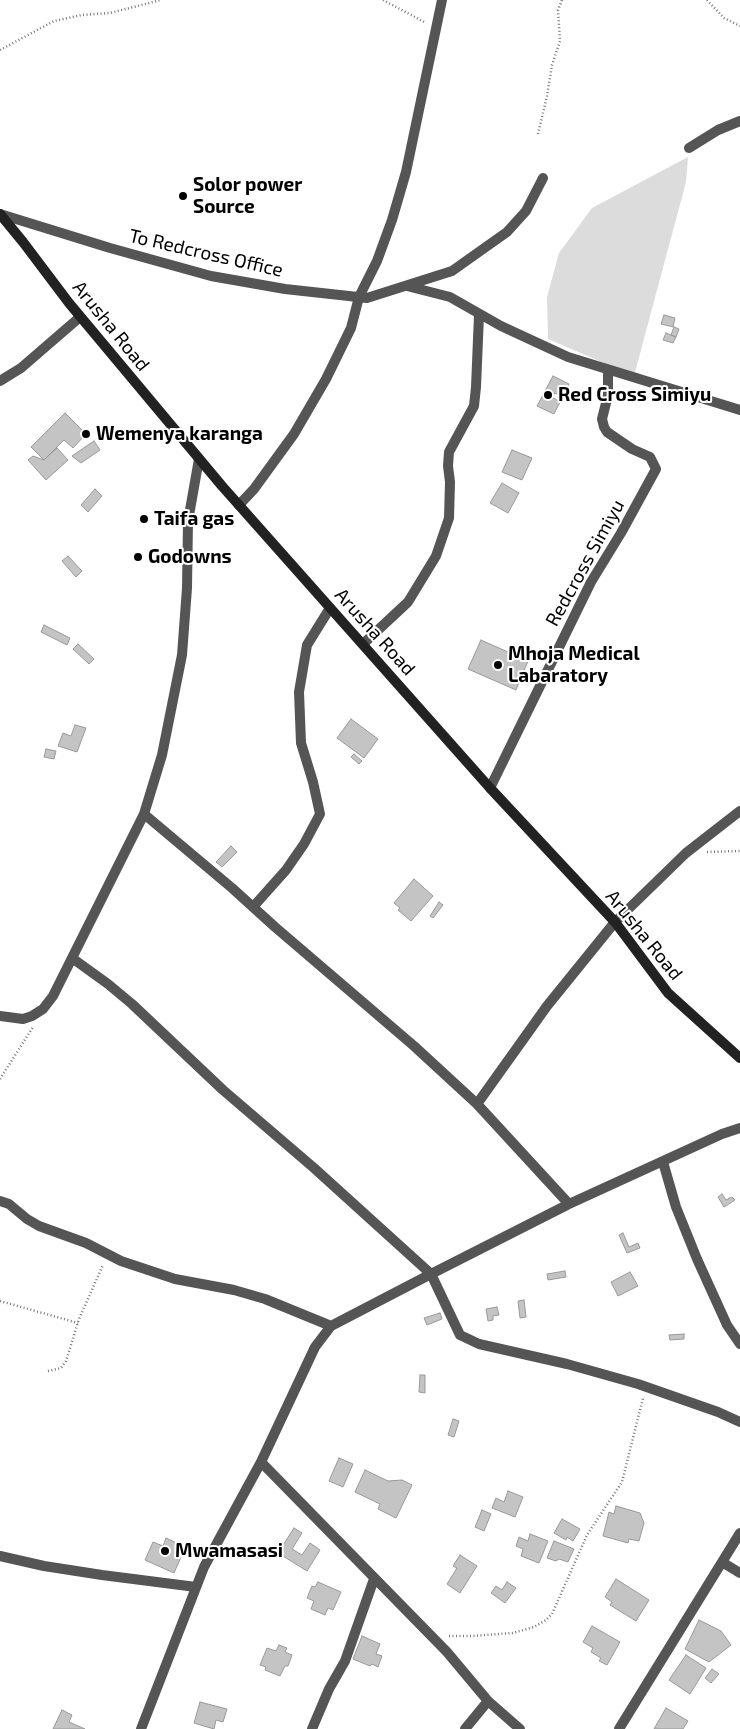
<!DOCTYPE html>
<style>
body{margin:0}
canvas{display:block;background:#fff}
</style>
<canvas width="740" height="1729"></canvas>
<script>
const c = document.querySelector('canvas').getContext('2d');
c.lineJoin = 'round';
function fill(path, color) {
  c.fillStyle = color;
  c.fill(path, 'evenodd');
}
function poly(rows) {
  const path = new Path2D();
  for (const r of rows) {
    path.moveTo(r[0], r[1]);
    for (let i = 2; i < r.length; i += 2) path.lineTo(r[i], r[i + 1]);
  }
  return path;
}
function strokePath(path, color, width, dash) {
  c.strokeStyle = color;
  c.lineWidth = width;
  c.lineCap = dash ? 'butt' : 'round';
  c.setLineDash(dash || []);
  c.stroke(path);
}
function drawText(font, color, halo, rows, align = 'center') {
  c.font = font + ' "Exo 2",sans-serif';
  c.lineWidth = 4;
  c.setLineDash([]);
  c.textBaseline = 'middle';
  c.strokeStyle = halo;
  c.fillStyle = color;
  for (const [text, x, y, turn = 0] of rows) {
    c.save();
    c.translate(x, y);
    c.rotate((+turn || 0) * Math.PI / 180);
    c.textAlign = isNaN(turn) ? turn : align;
    if (halo) c.strokeText(text, 0, 0);
    c.fillText(text, 0, 0);
    c.restore();
  }
}
fill(poly([
 [688,157,686,182,634,376,548,339,547,297,559,253,592,208]
]), '#dcdcdc');
const building = poly([
 [664,315,675,318,673,327,661,324,664,315],
 [674,327,679,329,676,337,671,335,674,327],
 [666,333,676,337,673,343,663,340,666,333],
 [553,376,569,384,563,397,555,393,552,397,560,402,554,414,537,406,553,376],
 [65,413,86,434,73,448,64,440,44,460,31,447,65,413],
 [94,441,100,450,81,463,72,456,94,441],
 [57,448,68,460,46,480,28,460,33,456,44,460,57,448],
 [512,450,532,458,522,480,502,472,512,450],
 [502,483,519,493,508,513,490,503,502,483],
 [95,489,102,496,88,512,81,505,95,489],
 [68,556,82,571,76,577,62,561,68,556],
 [44,625,70,638,67,645,41,632,44,625],
 [481,640,528,661,516,690,468,669,481,640],
 [78,644,94,659,89,664,73,649,78,644],
 [351,719,378,739,364,758,337,738,351,719],
 [75,725,86,728,77,752,58,746,63,733,71,736,75,725],
 [46,749,56,751,54,759,44,757,46,749],
 [354,754,362,761,359,764,351,757,354,754],
 [231,846,237,852,222,867,216,862,231,846],
 [414,879,433,896,411,921,398,910,400,908,394,903,414,879],
 [439,902,443,905,433,918,430,916,439,902],
 [722,1194,726,1200,732,1197,735,1200,724,1207,718,1197,722,1194],
 [623,1233,629,1247,638,1243,640,1248,627,1253,619,1235,623,1233],
 [565,1271,566,1277,548,1280,547,1274,565,1271],
 [630,1272,638,1286,618,1296,611,1282,630,1272],
 [524,1300,526,1317,520,1318,518,1301,524,1300],
 [497,1307,499,1315,493,1316,493,1320,488,1321,486,1309,497,1307],
 [440,1313,442,1319,427,1325,424,1318,440,1313],
 [684,1334,684,1339,670,1340,669,1335,684,1334],
 [420,1375,425,1375,425,1393,419,1392,420,1375],
 [453,1419,459,1421,454,1437,448,1435,453,1419],
 [339,1458,353,1464,343,1487,329,1481,339,1458],
 [365,1470,388,1481,402,1480,412,1485,396,1518,378,1509,380,1504,355,1492,365,1470],
 [508,1491,523,1497,515,1517,492,1508,496,1498,504,1502,508,1491],
 [616,1506,640,1513,644,1523,639,1541,629,1539,628,1543,603,1536,609,1512,614,1514,616,1506],
 [482,1510,491,1514,484,1531,475,1527,482,1510],
 [562,1519,580,1529,573,1541,567,1537,566,1540,554,1533,562,1519],
 [294,1528,302,1533,292,1549,302,1555,310,1543,320,1550,307,1571,278,1553,294,1528],
 [530,1534,548,1541,539,1563,521,1556,523,1549,516,1546,519,1537,528,1541,530,1534],
 [166,1538,183,1546,179,1556,181,1557,174,1573,145,1560,153,1542,163,1546,166,1538],
 [554,1541,574,1549,568,1562,559,1559,556,1561,547,1558,554,1541],
 [460,1555,477,1566,460,1593,447,1584,457,1568,453,1566,460,1555],
 [616,1579,649,1600,636,1621,610,1605,612,1602,605,1597,616,1579],
 [318,1582,341,1592,333,1610,328,1608,325,1615,311,1609,314,1601,307,1598,312,1586,315,1587,318,1582],
 [507,1582,516,1588,505,1603,491,1593,496,1586,502,1590,507,1582],
 [699,1620,721,1631,731,1645,709,1662,685,1649,699,1620],
 [592,1626,620,1642,607,1665,599,1661,601,1658,591,1652,593,1648,583,1642,592,1626],
 [362,1636,380,1644,376,1654,382,1656,378,1667,372,1664,370,1666,353,1659,362,1636],
 [279,1645,287,1648,285,1652,292,1655,288,1666,285,1666,280,1676,265,1670,266,1667,260,1665,267,1648,276,1651,279,1645],
 [686,1655,706,1668,690,1694,669,1680,686,1655],
 [712,1669,719,1674,711,1683,705,1678,712,1669],
 [200,1702,227,1709,223,1722,216,1720,214,1729,194,1723,200,1702],
 [666,1708,688,1721,683,1729,654,1729,666,1708],
 [62,1710,72,1715,69,1722,85,1729,53,1729,62,1710]
]);
fill(building, '#c4c4c4');
strokePath(building, '#999', 1);
strokePath(poly([
 [383,0,426,23],
 [707,0,724,18,740,26],
 [0,50,54,21,82,15,110,13,161,0],
 [538,134,547,96,552,65,560,41,558,10,562,0],
 [707,852,740,851],
 [0,1079,33,1027],
 [0,1301,78,1323],
 [48,1371,61,1368,66,1361,79,1319,103,1265],
 [449,1636,472,1636,513,1633,534,1627,546,1620,552,1614,587,1535,622,1482,643,1398]
]), '#777', 2.5, [1, 2.5]);
strokePath(poly([
 [689,148,718,130,740,121],
 [0,214,110,248,211,276,285,289,367,298,452,271,507,232,526,211,543,178],
 [407,286,450,297,501,326,568,357,740,410],
 [0,381,21,368,80,317],
 [239,505,254,489,294,434,326,379,351,328,359,297,377,261,392,220,406,172,442,0],
 [363,644,408,602,436,556,449,518,450,482,448,466,449,452,474,406,476,387,479,315],
 [490,788,591,582,621,533,656,469,650,457,632,449,607,432,604,427,602,419,608,395,608,371],
 [144,814,232,888,275,927,414,1046,477,1104,569,1204],
 [253,907,286,870,304,844,320,814,313,782,301,743,299,692,307,645,330,608],
 [72,958,108,984,132,1004,223,1090,314,1168,431,1274,460,1335,479,1344,567,1364,638,1384,718,1412,740,1422],
 [0,1016,23,1019,32,1016,43,1009,53,996,144,814,162,755,182,655,187,588,188,521,199,459],
 [477,1104,547,1006,615,922,686,853,740,811],
 [663,1162,676,1207,697,1259,727,1325,740,1344],
 [0,1201,9,1204,27,1219,39,1226,86,1243,121,1261,175,1279,234,1290,265,1299,331,1326],
 [261,1462,447,1652,488,1701,520,1729],
 [0,1556,44,1566,102,1575,196,1587],
 [722,1562,740,1573],
 [141,1729,204,1567,261,1462,315,1347,331,1326,431,1274,569,1204,722,1134,740,1128],
 [312,1729,329,1689,345,1661,374,1579],
 [465,1729,488,1701],
 [619,1729,740,1533]
]), '#555', 10);
strokePath(poly([
 [0,214,23,242,69,303,222,486,490,788,615,922,668,993,740,1058]
]), '#222', 10);
for (const [x, y, r, color] of [
 [183,196,5,"#000"],
 [548,395,5,"#000"],
 [86,434,5,"#000"],
 [144,519,5,"#000"],
 [138,557,5,"#000"],
 [498,665,5,"#000"],
 [165,1551,5,"#000"]
]) {
  const dot = new Path2D();
  dot.arc(x, y, r, 0, 2 * Math.PI);
  c.fillStyle = color;
  c.fill(dot);
  strokePath(dot, '#fff', 2);
}
drawText('bold 19px', '#000', '#fff', [
 ["Solor power",193,185],
 ["Source",193,207],
 ["Red Cross Simiyu",558,395],
 ["Wemenya karanga",96,434],
 ["Taifa gas",154,519],
 ["Godowns",148,557],
 ["Mhoja Medical",508,654],
 ["Labaratory",508,676],
 ["Mwamasasi",175,1551]
], 'left');
drawText('19px', '#000', '#fff', [
 ["To Redcross Office",206,253,13],
 ["Arusha Road",111,326,51],
 ["Redcross Simiyu",585,563,-61],
 ["Arusha Road",375,632,48],
 ["Arusha Road",644,935,51]
]);
</script>
